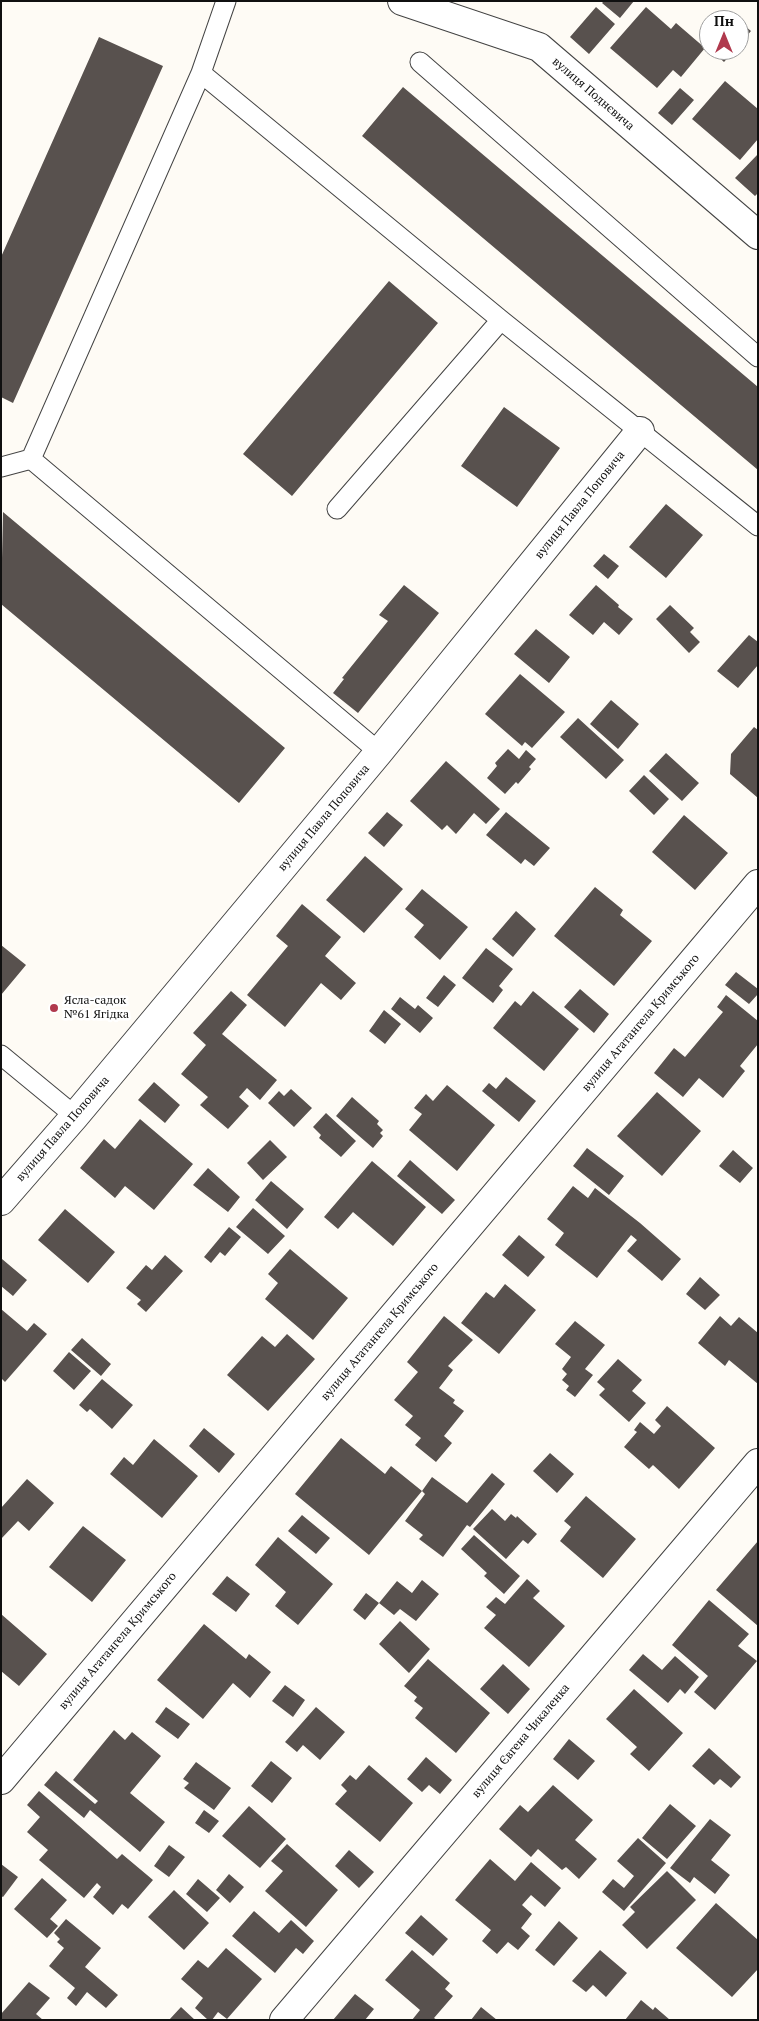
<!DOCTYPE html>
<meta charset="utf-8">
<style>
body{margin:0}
#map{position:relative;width:759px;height:2021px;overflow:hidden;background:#fefbf5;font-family:"PT Serif",serif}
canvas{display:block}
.frame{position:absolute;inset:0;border:2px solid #101010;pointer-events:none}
.north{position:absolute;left:699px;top:10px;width:50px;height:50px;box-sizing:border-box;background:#fff;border:1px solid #9f9f9f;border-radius:50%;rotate:0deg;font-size:14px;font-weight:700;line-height:20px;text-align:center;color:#101010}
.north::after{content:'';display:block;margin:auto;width:18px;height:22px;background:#b0394d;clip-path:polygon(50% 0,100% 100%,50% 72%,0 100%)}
</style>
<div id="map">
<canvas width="759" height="2021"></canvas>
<div class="frame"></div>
<div class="north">Пн</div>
</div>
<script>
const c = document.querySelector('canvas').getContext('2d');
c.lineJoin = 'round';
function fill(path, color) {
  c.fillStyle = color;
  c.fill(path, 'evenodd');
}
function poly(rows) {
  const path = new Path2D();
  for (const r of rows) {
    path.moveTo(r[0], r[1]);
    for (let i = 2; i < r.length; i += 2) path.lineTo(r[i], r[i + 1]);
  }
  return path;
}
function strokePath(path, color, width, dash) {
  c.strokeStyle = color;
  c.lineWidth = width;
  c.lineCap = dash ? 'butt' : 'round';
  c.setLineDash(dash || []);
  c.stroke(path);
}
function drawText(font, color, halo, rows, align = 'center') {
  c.font = font + ' "PT Serif",serif';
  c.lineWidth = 5;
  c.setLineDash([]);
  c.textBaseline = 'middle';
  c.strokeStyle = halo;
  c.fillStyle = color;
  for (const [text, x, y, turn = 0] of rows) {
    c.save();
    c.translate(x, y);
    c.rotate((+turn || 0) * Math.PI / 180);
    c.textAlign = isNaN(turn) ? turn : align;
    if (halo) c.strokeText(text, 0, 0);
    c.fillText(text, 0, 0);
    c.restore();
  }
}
fill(poly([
 [604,1,634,1,620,18,602,3],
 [596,7,615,24,589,54,570,37],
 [646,7,671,29,676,23,705,48,681,77,673,70,657,88,610,48],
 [739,21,751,31,739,45],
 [99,37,163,66,13,403,1,397,1,257],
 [711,50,735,50,724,62],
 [725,81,758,109,758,139,740,160,692,119],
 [403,87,758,387,758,470,362,136],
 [680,88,694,100,672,125,658,113],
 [758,154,758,193,755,196,735,178],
 [389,281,438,323,292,496,243,454],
 [504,407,560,448,517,507,461,466],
 [666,504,703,535,666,578,629,547],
 [3,512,285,748,239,803,1,604],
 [604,554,619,566,608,579,593,566],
 [404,585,439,613,358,713,333,693,344,679,342,678,388,621,379,615],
 [596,585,619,605,618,607,633,619,619,635,604,622,593,635,569,615],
 [670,605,694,628,690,632,700,642,689,653,656,619],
 [536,629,570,657,549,683,514,654],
 [749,635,758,642,758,665,738,688,717,671],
 [520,674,565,712,532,748,525,742,522,746,485,714],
 [611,700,639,724,618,749,590,724],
 [578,718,624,760,606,779,560,737],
 [754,727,758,730,758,798,730,774,731,754],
 [508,749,519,759,526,750,536,759,529,767,531,769,518,784,516,782,505,794,487,778,497,766,495,763],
 [666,753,699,783,682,801,649,771],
 [446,761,500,809,486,824,474,813,456,834,447,825,442,830,410,801],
 [644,775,669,799,654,815,629,791],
 [387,812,403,825,384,847,368,833],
 [506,812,550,848,534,866,525,859,521,864,486,835],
 [684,815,728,853,695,890,652,852],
 [365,856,403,889,364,933,326,900],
 [595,887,623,910,620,915,652,941,614,986,554,936],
 [422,889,468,927,440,960,414,937,424,925,405,909],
 [302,904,341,937,325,956,356,983,341,1000,321,983,285,1027,247,995,288,946,276,936],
 [516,911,536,929,513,957,492,939],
 [1,945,26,965,1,995],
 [486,948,513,969,499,986,503,990,493,1003,462,978],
 [736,972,758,989,758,994,749,1004,725,985],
 [444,975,456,985,438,1007,426,998],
 [580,989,609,1014,594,1033,564,1007],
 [231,991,247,1005,222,1034,277,1080,260,1100,247,1088,239,1097,249,1106,228,1129,200,1105,208,1097,181,1074,206,1045,193,1033],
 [533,991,579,1029,544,1071,493,1028,515,1001,521,1006],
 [726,995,758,1021,758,1044,740,1066,745,1071,723,1098,699,1078,683,1097,654,1073,674,1048,685,1057,723,1012,717,1007],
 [400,997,415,1009,418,1005,433,1018,420,1033,391,1009],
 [384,1010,401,1024,385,1044,369,1031],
 [506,1077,536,1101,519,1122,482,1091,489,1083,496,1089],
 [154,1082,180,1105,165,1123,138,1100],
 [447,1085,495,1125,457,1171,409,1130,422,1114,414,1108,426,1094,433,1101],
 [291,1089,312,1108,294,1127,268,1103,279,1091,284,1096],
 [657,1092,701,1131,662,1176,617,1136],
 [352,1097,379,1121,377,1124,383,1130,380,1133,383,1136,373,1148,336,1116],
 [326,1113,356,1141,341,1157,319,1138,321,1135,313,1127],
 [140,1119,193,1164,154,1210,125,1186,115,1198,80,1168,104,1139,115,1149],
 [270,1140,287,1157,263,1180,247,1163],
 [587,1148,624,1176,609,1195,573,1166],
 [733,1150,753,1168,740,1183,719,1166],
 [410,1160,455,1200,442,1214,397,1176],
 [372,1161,426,1207,393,1246,353,1212,338,1229,324,1217],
 [208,1168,240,1197,228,1212,193,1185],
 [271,1181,304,1209,287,1229,255,1200],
 [573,1186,588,1198,595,1188,640,1223,681,1259,662,1281,627,1251,637,1240,631,1235,597,1278,555,1245,564,1233,547,1219],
 [253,1208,285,1236,268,1254,236,1227],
 [65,1209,115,1252,88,1283,38,1240],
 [229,1227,241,1237,225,1256,220,1252,211,1263,204,1257],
 [519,1235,545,1257,528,1277,502,1255],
 [290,1249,348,1298,313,1340,265,1299,278,1283,268,1274],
 [165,1255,183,1271,146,1312,137,1304,141,1300,126,1288,146,1265,152,1270],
 [2,1259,27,1280,13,1296,1,1286],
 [700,1277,720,1295,705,1310,686,1294],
 [505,1284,536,1310,499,1354,461,1323,486,1292,494,1298],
 [1,1309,27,1331,34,1323,47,1334,5,1382,1,1378],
 [444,1316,473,1340,448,1366,453,1370,439,1388,455,1400,453,1403,464,1411,444,1436,452,1443,436,1462,415,1445,421,1438,405,1425,413,1416,394,1400,418,1372,407,1362],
 [720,1316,731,1326,739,1317,758,1333,758,1384,729,1360,725,1366,698,1343],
 [575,1321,605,1345,585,1369,593,1375,575,1397,566,1390,569,1386,562,1380,567,1374,562,1369,571,1357,555,1344],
 [287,1334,315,1359,268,1411,227,1375,262,1336,275,1347],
 [82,1338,111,1364,101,1376,71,1350],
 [69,1352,91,1371,74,1390,53,1371],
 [618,1359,642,1380,632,1391,646,1403,629,1422,599,1395,605,1389,597,1382],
 [102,1379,133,1405,112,1429,90,1409,87,1412,79,1405],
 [667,1406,715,1448,679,1489,653,1465,649,1469,624,1447,637,1432,634,1430,640,1422,654,1434,661,1426,655,1420],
 [204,1428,235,1454,219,1473,189,1446],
 [341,1438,385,1474,391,1466,422,1491,369,1555,295,1494],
 [154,1439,198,1476,162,1518,110,1474,124,1457,133,1465],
 [550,1453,574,1474,557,1493,533,1471],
 [492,1473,505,1484,470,1527,467,1525,443,1557,419,1539,423,1535,405,1521,425,1494,422,1491,432,1477,467,1503],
 [27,1479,54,1503,29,1531,18,1521,1,1539,1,1508],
 [586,1496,636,1539,603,1578,560,1541,571,1527,564,1521],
 [492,1509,505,1521,511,1514,516,1518,517,1516,537,1534,528,1544,523,1540,506,1559,473,1529],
 [302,1515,330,1538,316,1554,288,1531],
 [83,1526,126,1560,92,1602,49,1567],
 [474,1535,520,1576,504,1594,484,1576,487,1573,461,1549],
 [278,1537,333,1584,298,1625,275,1606,286,1592,255,1565],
 [758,1541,758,1626,716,1590],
 [227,1576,250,1594,236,1612,212,1594],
 [527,1579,540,1591,533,1598,565,1626,529,1667,484,1628,496,1615,486,1607,496,1597,505,1604],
 [422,1580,439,1594,416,1621,400,1609,394,1615,379,1603,365,1620,353,1610,366,1593,379,1603,397,1581,412,1593],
 [709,1600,749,1634,738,1646,757,1661,715,1710,694,1692,708,1676,672,1645],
 [1,1614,47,1654,19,1686,1,1671],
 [400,1621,430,1649,409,1673,379,1644],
 [204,1624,246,1659,249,1654,271,1672,250,1698,233,1683,203,1719,157,1680],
 [643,1654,662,1670,675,1656,699,1677,685,1694,680,1689,668,1703,629,1670],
 [428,1659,490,1713,456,1753,415,1718,423,1708,414,1701,417,1697,404,1686],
 [503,1664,530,1689,508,1714,480,1689],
 [285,1685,305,1700,293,1717,272,1701],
 [634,1689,683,1733,649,1771,630,1754,637,1747,606,1719],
 [166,1707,190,1724,178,1739,155,1722],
 [316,1707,345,1732,320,1760,303,1745,297,1752,285,1742],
 [114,1730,125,1740,132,1732,161,1756,130,1793,165,1822,140,1852,90,1810,84,1818,44,1785,56,1771,95,1804,98,1801,73,1780],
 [569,1739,595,1761,578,1780,553,1759],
 [709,1748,741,1777,731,1788,720,1779,714,1785,692,1766],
 [426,1757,452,1780,440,1794,429,1785,422,1792,407,1779],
 [271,1761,292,1778,272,1803,251,1786],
 [196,1762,231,1788,214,1810,184,1788,189,1783,183,1779],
 [369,1765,413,1803,380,1842,335,1804,347,1791,341,1785,350,1775,356,1780],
 [553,1785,593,1820,575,1840,597,1859,579,1879,566,1867,562,1870,538,1849,531,1857,499,1829,520,1805,528,1812],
 [39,1791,117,1859,122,1854,153,1880,128,1909,122,1904,113,1915,93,1897,101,1887,97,1883,84,1898,39,1860,48,1850,27,1832,40,1817,27,1805],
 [670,1804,696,1826,667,1859,642,1838],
 [249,1806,286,1839,260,1868,222,1836],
 [204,1810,219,1821,209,1833,195,1823],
 [710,1819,731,1835,711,1860,730,1875,715,1894,694,1877,690,1883,670,1868],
 [638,1838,666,1863,624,1911,602,1892,613,1879,624,1888,634,1876,617,1861],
 [287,1844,338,1890,306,1927,265,1891,283,1871,271,1861],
 [169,1845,185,1857,169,1877,154,1866],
 [349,1850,374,1872,359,1888,335,1866],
 [490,1859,515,1881,531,1862,561,1888,545,1907,531,1895,522,1905,532,1914,521,1928,530,1936,518,1950,508,1942,497,1954,482,1941,491,1930,455,1900],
 [1,1864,18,1877,3,1897,1,1896],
 [667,1871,696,1900,647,1949,622,1925,635,1912,630,1907],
 [229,1874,244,1887,230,1903,216,1890],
 [42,1878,67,1900,50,1919,58,1926,47,1938,14,1909],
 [198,1879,220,1898,207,1912,186,1894],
 [174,1890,209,1923,184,1950,148,1917],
 [716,1903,758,1940,758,1969,732,1997,676,1948],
 [254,1911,279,1933,291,1920,314,1941,303,1954,296,1948,275,1973,232,1936],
 [421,1915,448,1939,433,1956,405,1933],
 [66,1919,101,1948,85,1967,118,1995,106,2008,87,1992,76,2006,67,1998,75,1988,49,1966,64,1948,57,1942,60,1939,54,1933],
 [559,1921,578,1938,554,1966,535,1950],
 [226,1948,262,1979,227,2019,218,2012,212,2020,208,2020,195,2008,203,1998,181,1979,198,1960,208,1968],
 [412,1950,450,1983,445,1989,453,1996,434,2018,437,2020,412,2020,420,2010,385,1980],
 [600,1950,627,1973,606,1997,593,1985,586,1992,572,1981],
 [29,1982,50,1998,36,2014,43,2020,1,2020,1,2014],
 [355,1994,374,2009,365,2020,333,2020],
 [641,2000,653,2010,655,2007,670,2020,625,2020],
 [181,2007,195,2020,169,2020],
 [481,2007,497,2020,471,2020]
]), '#58514e');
const service = poly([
 [226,1,201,73,501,320,758,526],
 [420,62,758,357],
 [201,73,31,459,379,752],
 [1,467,31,459],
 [337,509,501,320],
 [1,1055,75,1116]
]);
const minor = poly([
 [402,1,539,47,758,235],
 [1,1201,75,1116,379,752,640,431],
 [1,1780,758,884],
 [284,2020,758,1463]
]);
strokePath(service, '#434343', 21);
strokePath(minor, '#434343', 30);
strokePath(service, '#fff', 19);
strokePath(minor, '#fff', 28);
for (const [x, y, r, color] of [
 [54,1008,5,"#b0394d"]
]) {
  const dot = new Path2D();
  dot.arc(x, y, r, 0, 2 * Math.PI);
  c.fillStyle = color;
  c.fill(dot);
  strokePath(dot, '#fff', 2);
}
drawText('12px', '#101010', '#fff', [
 ["вулиця Поднєвича",593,94,41],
 ["вулиця Павла Поповича",580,505,-51],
 ["вулиця Павла Поповича",324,818,-50],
 ["вулиця Агатангела Кримського",641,1023,-50],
 ["вулиця Павла Поповича",63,1129,-49],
 ["вулиця Агатангела Кримського",380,1332,-50],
 ["вулиця Агатангела Кримського",118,1641,-50],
 ["вулиця Євгена Чикаленка",521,1741,-50]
]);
drawText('12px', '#101010', '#fff', [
 ["Ясла-садок",64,1001],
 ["№61 Ягідка",64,1015]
], 'left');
</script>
